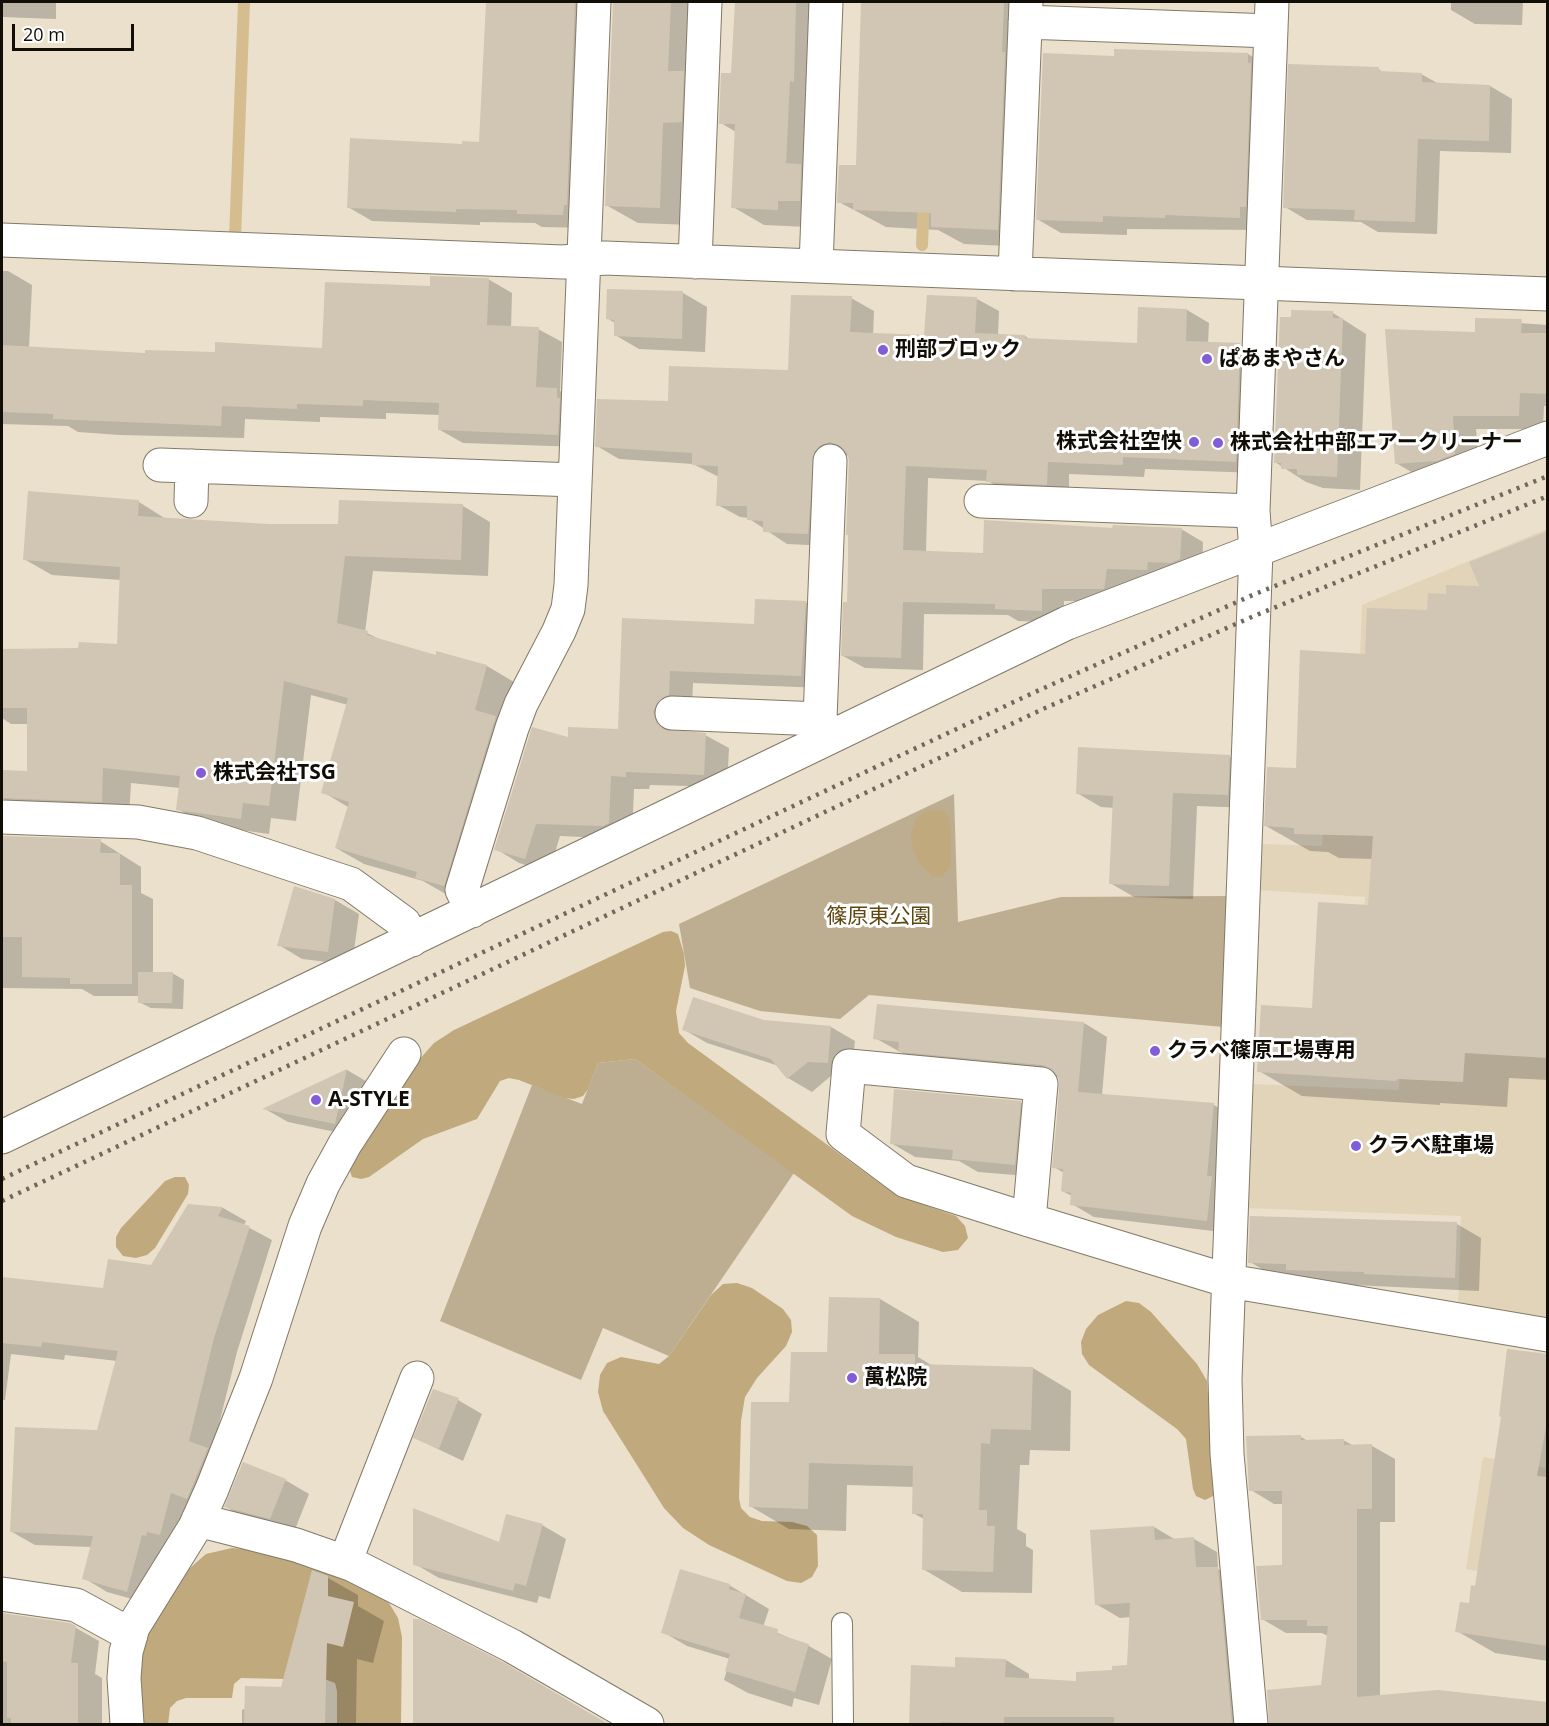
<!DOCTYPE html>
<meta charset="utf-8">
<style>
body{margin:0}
#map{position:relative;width:1549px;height:1726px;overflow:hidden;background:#eae0cc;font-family:"Open Sans",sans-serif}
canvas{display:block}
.frame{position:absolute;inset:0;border:3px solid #110d07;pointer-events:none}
.scale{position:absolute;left:12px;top:24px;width:122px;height:27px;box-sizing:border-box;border:3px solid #110d07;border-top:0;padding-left:8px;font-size:18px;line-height:21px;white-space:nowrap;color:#110d07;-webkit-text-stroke:4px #fff;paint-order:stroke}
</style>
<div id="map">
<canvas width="1549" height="1726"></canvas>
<div class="frame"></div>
<div class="scale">20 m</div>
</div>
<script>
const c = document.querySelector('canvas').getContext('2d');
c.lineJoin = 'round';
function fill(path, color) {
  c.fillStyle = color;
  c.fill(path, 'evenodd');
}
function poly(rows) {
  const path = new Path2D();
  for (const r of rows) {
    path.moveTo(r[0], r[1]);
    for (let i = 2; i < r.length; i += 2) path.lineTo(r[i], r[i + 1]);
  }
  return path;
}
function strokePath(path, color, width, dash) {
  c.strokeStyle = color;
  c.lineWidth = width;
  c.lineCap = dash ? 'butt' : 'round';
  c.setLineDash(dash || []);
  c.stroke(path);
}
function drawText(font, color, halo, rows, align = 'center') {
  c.font = font + ' "Open Sans","Noto Sans JP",sans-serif';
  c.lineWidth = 6;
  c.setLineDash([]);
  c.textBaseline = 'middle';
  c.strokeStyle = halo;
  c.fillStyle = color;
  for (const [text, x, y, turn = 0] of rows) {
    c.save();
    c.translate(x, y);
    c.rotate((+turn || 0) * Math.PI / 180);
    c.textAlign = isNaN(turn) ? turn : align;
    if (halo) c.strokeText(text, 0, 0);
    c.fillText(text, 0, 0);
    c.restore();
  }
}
fill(poly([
 [1547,529,1547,1328,1458,1313,1461,1216,1246,1208,1251,1084,1399,1090,1402,1026,1358,1023,1365,897,1259,890,1260,844,1322,846,1326,756,1356,757,1362,605],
 [1483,1457,1547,1468,1547,1583,1466,1569]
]), '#e2d4b9');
fill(poly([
 [954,794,958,922,1061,897,1228,896,1223,1027,869,995,840,1019,760,1011,690,988,679,924],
 [635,1059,794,1173,669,1356,603,1328,581,1380,440,1321,532,1085,582,1104,598,1063]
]), '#bdae92');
fill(poly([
 [935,810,944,811,949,818,951,830,951,865,942,877,932,876,918,862,913,850,911,835,916,818,925,811],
 [671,931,678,934,684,954,685,966,676,1011,679,1033,688,1043,885,1187,898,1196,956,1216,965,1226,968,1238,958,1250,943,1252,896,1237,852,1216,635,1059,598,1063,588,1089,583,1096,574,1099,564,1098,519,1080,509,1078,500,1081,477,1119,423,1139,369,1177,361,1179,352,1177,350,1171,351,1164,418,1061,434,1043,454,1030,663,932],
 [175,1177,185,1177,189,1185,188,1194,155,1248,147,1255,136,1258,123,1256,116,1247,116,1237,121,1228,165,1181],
 [737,1283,752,1288,783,1309,791,1320,792,1332,786,1346,757,1378,745,1397,741,1421,739,1498,741,1508,750,1517,762,1521,792,1522,807,1526,817,1535,818,1566,812,1577,801,1583,787,1581,709,1545,683,1528,664,1508,603,1411,598,1392,600,1375,607,1363,621,1357,659,1364,669,1356,711,1295,723,1284],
 [1126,1301,1139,1303,1151,1312,1197,1364,1207,1381,1214,1488,1213,1496,1205,1500,1196,1496,1193,1489,1186,1439,1177,1429,1089,1365,1082,1354,1081,1342,1086,1329,1098,1315],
 [232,1548,256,1550,320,1569,374,1591,389,1603,398,1618,402,1637,401,1724,337,1724,337,1691,335,1683,327,1680,241,1678,234,1684,232,1698,186,1698,177,1701,170,1708,168,1724,142,1724,139,1678,141,1655,147,1633,158,1612,190,1568,206,1554]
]), '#c0a97c');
fill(poly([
 [2,2,56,2,56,19,2,17],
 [487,2,584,2,587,228,542,227,535,223,480,222,480,225,372,221,348,207,464,146,480,143],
 [614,2,705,2,691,225,638,223,606,205],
 [736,2,825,2,809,227,764,225,733,207,736,132,721,123,733,75],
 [863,2,1035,2,1029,247,964,244,938,230,886,227,839,202,857,166],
 [1451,2,1523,2,1522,25,1475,24,1451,10],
 [1248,54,1271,68,1263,230,1127,229,1127,235,1061,233,1037,219,1115,57],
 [1378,69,1385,73,1421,74,1439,84,1490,86,1512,99,1511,153,1440,151,1437,234,1378,232,1361,222,1307,220,1285,207],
 [2,271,8,271,32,285,29,348,146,354,324,350,431,287,488,279,512,293,511,328,538,329,562,342,560,391,580,403,581,447,463,443,440,430,440,415,386,413,386,419,320,417,320,422,245,419,244,438,120,435,78,432,68,426,2,424],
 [683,293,707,307,705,352,639,349,615,335,615,323,607,318],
 [851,298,874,311,873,335,926,337,977,299,999,311,998,335,1025,336,1031,340,1138,344,1187,310,1209,323,1208,344,1240,345,1262,358,1258,473,1145,469,1144,477,1069,474,1069,497,1010,494,988,481,928,478,926,552,984,554,1114,530,1181,529,1203,542,1202,572,1169,582,1129,581,1126,601,1064,601,1064,623,1018,621,1008,615,924,614,923,670,865,668,843,656,848,604,849,455,843,457,830,546,787,544,748,518,740,517,718,505,719,477,693,464,619,459,597,446,669,403,789,371],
 [1333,313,1366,334,1360,490,1323,488,1306,482,1275,462,1293,319],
 [1476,320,1548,325,1548,406,1544,406,1543,429,1476,429,1479,467,1420,477,1396,463,1476,333],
 [30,492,139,502,166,519,269,525,339,525,463,506,490,522,488,576,373,571,365,632,383,641,437,657,438,653,487,666,514,682,472,901,444,893,423,881,364,864,336,848,348,807,323,792,348,705,311,695,296,821,271,818,269,834,205,825,178,809,180,788,131,783,129,817,30,814,2,798,3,772,28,773,28,724,11,724,2,718,2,650,80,650,118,645,121,580,52,575,24,559],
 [1548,537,1548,1080,1509,1078,1507,1107,1440,1103,1440,1105,1302,1096,1259,1071,1313,1010,1370,907,1373,859,1339,858,1328,852,1310,851,1266,826,1367,656,1448,596,1482,588],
 [805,602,829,616,824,688,693,683,692,708,676,726,678,733,705,735,729,748,727,787,650,785,649,789,634,789,632,836,627,839,560,836,549,872,519,863,496,849,569,739,619,730,623,620,755,626],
 [1229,756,1253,770,1252,808,1197,806,1193,899,1134,897,1110,883,1114,808,1101,807,1077,793],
 [2,837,100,841,141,867,141,893,153,899,153,973,172,973,184,980,183,1009,151,1008,139,1002,139,996,94,996,82,989,2,988],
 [335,900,359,914,352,965,302,959,279,945],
 [878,1005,1084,1023,1107,1037,1102,1095,1214,1105,1237,1118,1230,1233,1094,1217,1072,1204,1072,1196,1062,1191,1064,1173,1054,1167,1060,1077,922,1064,875,1038],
 [763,1022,831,1027,855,1041,851,1076,832,1075,812,1092,788,1078,779,1066,707,1043,683,1029],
 [347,1070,371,1084,359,1137,288,1122,265,1109],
 [1020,1102,1044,1116,1039,1177,978,1172,959,1161,915,1157,891,1143],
 [189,1206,223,1208,246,1221,244,1225,272,1240,237,1352,212,1452,150,1604,107,1592,84,1578,92,1547,35,1545,12,1532,98,1432,117,1361,65,1355,64,1360,11,1354,5,1400,2,1400,2,1278,104,1290,151,1267],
 [1457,1224,1481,1238,1479,1291,1312,1283,1274,1276,1250,1262],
 [880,1299,919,1322,918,1357,933,1366,1033,1368,1071,1391,1070,1451,1030,1450,1029,1465,1020,1465,1017,1529,1026,1534,1026,1546,1033,1550,1032,1593,962,1592,923,1569,924,1519,913,1513,914,1487,847,1485,846,1531,789,1529,750,1506,791,1404,829,1354],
 [1548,1355,1548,1661,1495,1653,1457,1631,1477,1588],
 [458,1400,482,1414,463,1461,415,1438],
 [1301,1437,1308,1441,1343,1440,1354,1446,1372,1446,1395,1459,1395,1522,1380,1522,1380,1695,1271,1724,1322,1686,1328,1636,1322,1633,1286,1633,1262,1619,1284,1567,1284,1504,1274,1504,1251,1490],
 [285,1480,309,1494,294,1532,250,1520,226,1507],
 [542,1525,566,1539,550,1599,539,1596,537,1603,439,1578,415,1564,500,1544],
 [1154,1527,1176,1540,1194,1539,1217,1552,1218,1569,1241,1582,1254,1724,911,1724,957,1668,1006,1660,1029,1674,1029,1680,1078,1683,1128,1667,1131,1617,1120,1618,1096,1604],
 [328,1578,358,1595,358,1606,384,1621,373,1663,357,1659,356,1724,242,1724,242,1710,282,1689],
 [729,1585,769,1609,763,1627,809,1646,832,1659,819,1705,794,1698,792,1707,748,1693,724,1680,730,1659,687,1646,663,1632],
 [2,1614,69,1624,99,1641,95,1674,102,1678,102,1724,2,1724]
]), '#0003');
strokePath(poly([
 [235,238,244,2],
 [922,245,924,198]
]), '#d5bd90', 12);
fill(poly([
 [486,2,575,2,567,205,564,205,563,215,517,214,517,210,456,209,456,212,347,208,350,138,462,144,462,141,479,142],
 [613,2,671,2,668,71,684,71,682,122,663,123,660,208,605,206],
 [735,2,796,2,794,82,790,81,786,163,801,164,800,201,778,201,778,210,731,208,735,124,719,124,721,73,731,73],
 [861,2,1004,2,1002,52,1005,52,998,230,931,227,931,213,853,210,853,203,837,203,839,165,856,165],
 [1114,49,1248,53,1248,63,1251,63,1246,207,1240,207,1240,218,1165,215,1165,218,1103,216,1103,222,1036,220,1043,53,1114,56],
 [1288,64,1379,67,1379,71,1422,73,1422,82,1490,85,1489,141,1418,139,1415,222,1354,220,1355,210,1283,208],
 [430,276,489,278,487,325,539,327,536,387,557,388,557,398,560,398,558,435,438,430,439,403,363,400,363,406,297,404,297,409,222,406,221,426,53,419,53,414,2,412,2,345,145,353,145,350,215,352,215,342,322,348,325,282,430,286],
 [607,289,683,291,682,339,614,336,614,320,606,319],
 [791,295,852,296,850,332,924,335,927,295,977,297,975,333,1025,335,1025,338,1137,343,1138,307,1187,309,1186,341,1240,343,1236,462,1123,457,1123,465,1048,462,1047,485,986,482,987,470,906,466,903,550,983,553,984,520,1112,528,1113,525,1182,528,1180,559,1171,563,1148,562,1147,570,1107,569,1104,589,1042,589,1042,611,995,609,995,604,903,602,901,658,841,656,843,602,847,602,849,535,846,535,849,461,847,453,840,446,830,442,821,445,814,452,808,534,763,532,763,521,747,520,747,506,716,506,718,466,692,465,692,453,595,447,597,399,668,401,669,366,788,370],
 [1291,310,1333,311,1333,318,1343,318,1337,477,1297,475,1297,469,1281,469,1281,463,1274,463,1280,317,1291,317],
 [1475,318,1522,319,1521,333,1548,333,1548,394,1520,393,1519,416,1453,416,1455,454,1437,461,1395,464,1385,329,1475,332],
 [28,491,139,500,138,516,269,524,338,524,339,500,463,504,461,560,345,556,337,623,368,631,367,635,436,655,436,651,487,665,475,710,496,716,444,886,415,878,417,872,335,848,349,802,321,793,348,698,284,681,269,806,243,803,241,819,176,810,180,776,103,768,102,802,2,798,2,770,27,771,27,708,2,708,2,649,78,648,79,642,117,644,120,567,23,560],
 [1548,531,1548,1058,1465,1053,1463,1082,1397,1079,1396,1081,1257,1072,1261,1005,1312,1008,1318,902,1368,905,1373,836,1294,834,1294,828,1264,826,1267,767,1296,768,1300,650,1365,654,1367,608,1427,610,1428,593,1446,594,1446,585,1479,586,1469,562],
 [755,599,806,601,801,676,670,671,669,695,657,703,653,712,656,722,663,729,706,733,704,775,626,772,626,777,611,776,609,823,603,826,536,824,525,859,494,850,532,727,568,737,568,727,618,729,622,618,754,624],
 [1078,747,1230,755,1228,795,1173,793,1169,886,1109,884,1113,796,1076,794],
 [2,836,101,839,100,853,120,853,120,885,132,885,132,984,70,984,70,978,22,977,22,937,2,937],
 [294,886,335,899,328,952,277,946],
 [138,972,173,972,172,1003,138,1003],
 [693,997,764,1020,831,1026,828,1063,808,1062,787,1079,771,1059,682,1030],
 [877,1004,1084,1022,1078,1092,1214,1103,1207,1176,1212,1176,1207,1221,1070,1205,1071,1193,1061,1191,1063,1169,1052,1168,1060,1086,1058,1077,1052,1069,1043,1065,898,1052,899,1042,873,1039],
 [347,1069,335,1124,262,1109],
 [894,1089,1021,1101,1015,1165,952,1159,953,1150,890,1144],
 [188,1204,223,1207,218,1216,250,1226,214,1338,189,1441,208,1448,187,1499,171,1493,160,1535,147,1532,146,1536,142,1535,127,1592,82,1579,93,1536,10,1532,15,1427,97,1430,118,1351,42,1342,41,1347,2,1343,2,1277,103,1288,108,1259,151,1265],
 [1250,1216,1457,1222,1455,1278,1364,1274,1364,1272,1286,1270,1286,1264,1248,1263],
 [829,1297,880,1298,879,1354,915,1354,915,1364,1033,1367,1031,1430,991,1429,990,1444,981,1443,979,1510,987,1510,987,1526,995,1526,993,1572,922,1570,923,1514,912,1514,913,1466,809,1463,808,1509,749,1507,751,1402,789,1402,791,1352,827,1352],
 [1507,1349,1548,1354,1548,1416,1537,1476,1548,1477,1548,1646,1455,1632,1460,1602,1469,1603,1471,1585,1475,1586,1501,1417,1499,1416],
 [433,1389,459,1398,439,1449,413,1438],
 [1301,1435,1301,1440,1344,1439,1344,1445,1372,1444,1372,1509,1357,1509,1357,1697,1438,1690,1548,1702,1548,1725,1269,1725,1267,1690,1321,1685,1328,1626,1307,1626,1307,1620,1261,1620,1256,1566,1282,1565,1282,1491,1249,1491,1246,1436],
 [243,1462,286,1479,270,1519,224,1507],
 [413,1508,499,1542,506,1514,543,1524,526,1586,515,1583,513,1591,413,1565],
 [1154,1526,1155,1540,1194,1537,1196,1567,1218,1567,1232,1725,1114,1725,1114,1717,1004,1717,1004,1724,941,1722,941,1725,909,1725,911,1665,955,1667,955,1657,1006,1659,1005,1677,1076,1681,1076,1672,1112,1670,1112,1666,1127,1665,1130,1603,1095,1605,1090,1530],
 [680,1569,730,1584,729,1589,746,1594,739,1618,778,1629,777,1634,809,1644,795,1692,725,1671,730,1654,661,1633],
 [312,1570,328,1576,328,1596,354,1602,343,1647,327,1643,325,1725,244,1725,245,1686,281,1687],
 [2,1613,70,1623,76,1626,71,1663,78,1663,78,1725,11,1725,11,1718,7,1718,7,1662,2,1661],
 [413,1619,419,1619,503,1662,610,1725,413,1725]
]), '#d0c6b3');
const service = poly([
 [842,1623,843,1724]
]);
const minor = poly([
 [1025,22,1271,31],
 [2,240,563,262,605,258,1548,294],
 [695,262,705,2],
 [816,266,826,2],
 [1015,274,1026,2],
 [160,465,575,480],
 [191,501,192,466],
 [981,501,1253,511],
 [672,713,820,719],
 [830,737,820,719,830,461],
 [2,817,138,822,197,833,351,884,404,923,412,940],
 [472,911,462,890,512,728,521,704,559,631,568,609,571,585,594,2],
 [2,1137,1067,623,1548,438],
 [1029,1220,1041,1084,849,1066,843,1134,906,1181,1029,1220,1229,1281,1548,1335],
 [198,1520,296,1545,353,1565,512,1646,647,1724],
 [345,1562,417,1378],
 [2,1594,76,1605,131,1635],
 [127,1724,124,1678,126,1652,133,1627,195,1527,212,1489,256,1378,305,1226,323,1184,345,1144,404,1054],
 [1251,1724,1227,1454,1225,1379,1256,551,1253,511,1272,2]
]);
strokePath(service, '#827967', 22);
strokePath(minor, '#827967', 35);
strokePath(service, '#fff', 20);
strokePath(minor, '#fff', 33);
strokePath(poly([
 [2,1179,1035,692,1255,594,1548,476],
 [2,1201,1043,709,1254,616,1548,496]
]), '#6f685c', 4.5, [3, 6]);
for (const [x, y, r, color] of [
 [883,350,6,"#835cd7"],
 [1207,359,6,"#835cd7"],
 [1194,442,6,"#835cd7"],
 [1218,443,6,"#835cd7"],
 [201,773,6,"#835cd7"],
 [1155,1051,6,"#835cd7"],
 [316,1100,6,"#835cd7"],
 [1356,1146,6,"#835cd7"],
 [852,1378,6,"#835cd7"]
]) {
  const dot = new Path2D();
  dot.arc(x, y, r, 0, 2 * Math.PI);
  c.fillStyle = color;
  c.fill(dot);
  strokePath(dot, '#fff', 2);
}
drawText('bold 21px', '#110d07', '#fff', [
 ["刑部ブロック",895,350],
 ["ぱあまやさん",1219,359],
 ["株式会社空快",1182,442,"right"],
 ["株式会社中部エアークリーナー",1230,443],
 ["株式会社TSG",213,773],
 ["クラベ篠原工場専用",1167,1051],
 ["A-STYLE",328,1100],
 ["クラベ駐車場",1368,1146],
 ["萬松院",864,1378]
], 'left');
drawText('21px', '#5f470f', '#fff', [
 ["篠原東公園",879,917]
]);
</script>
